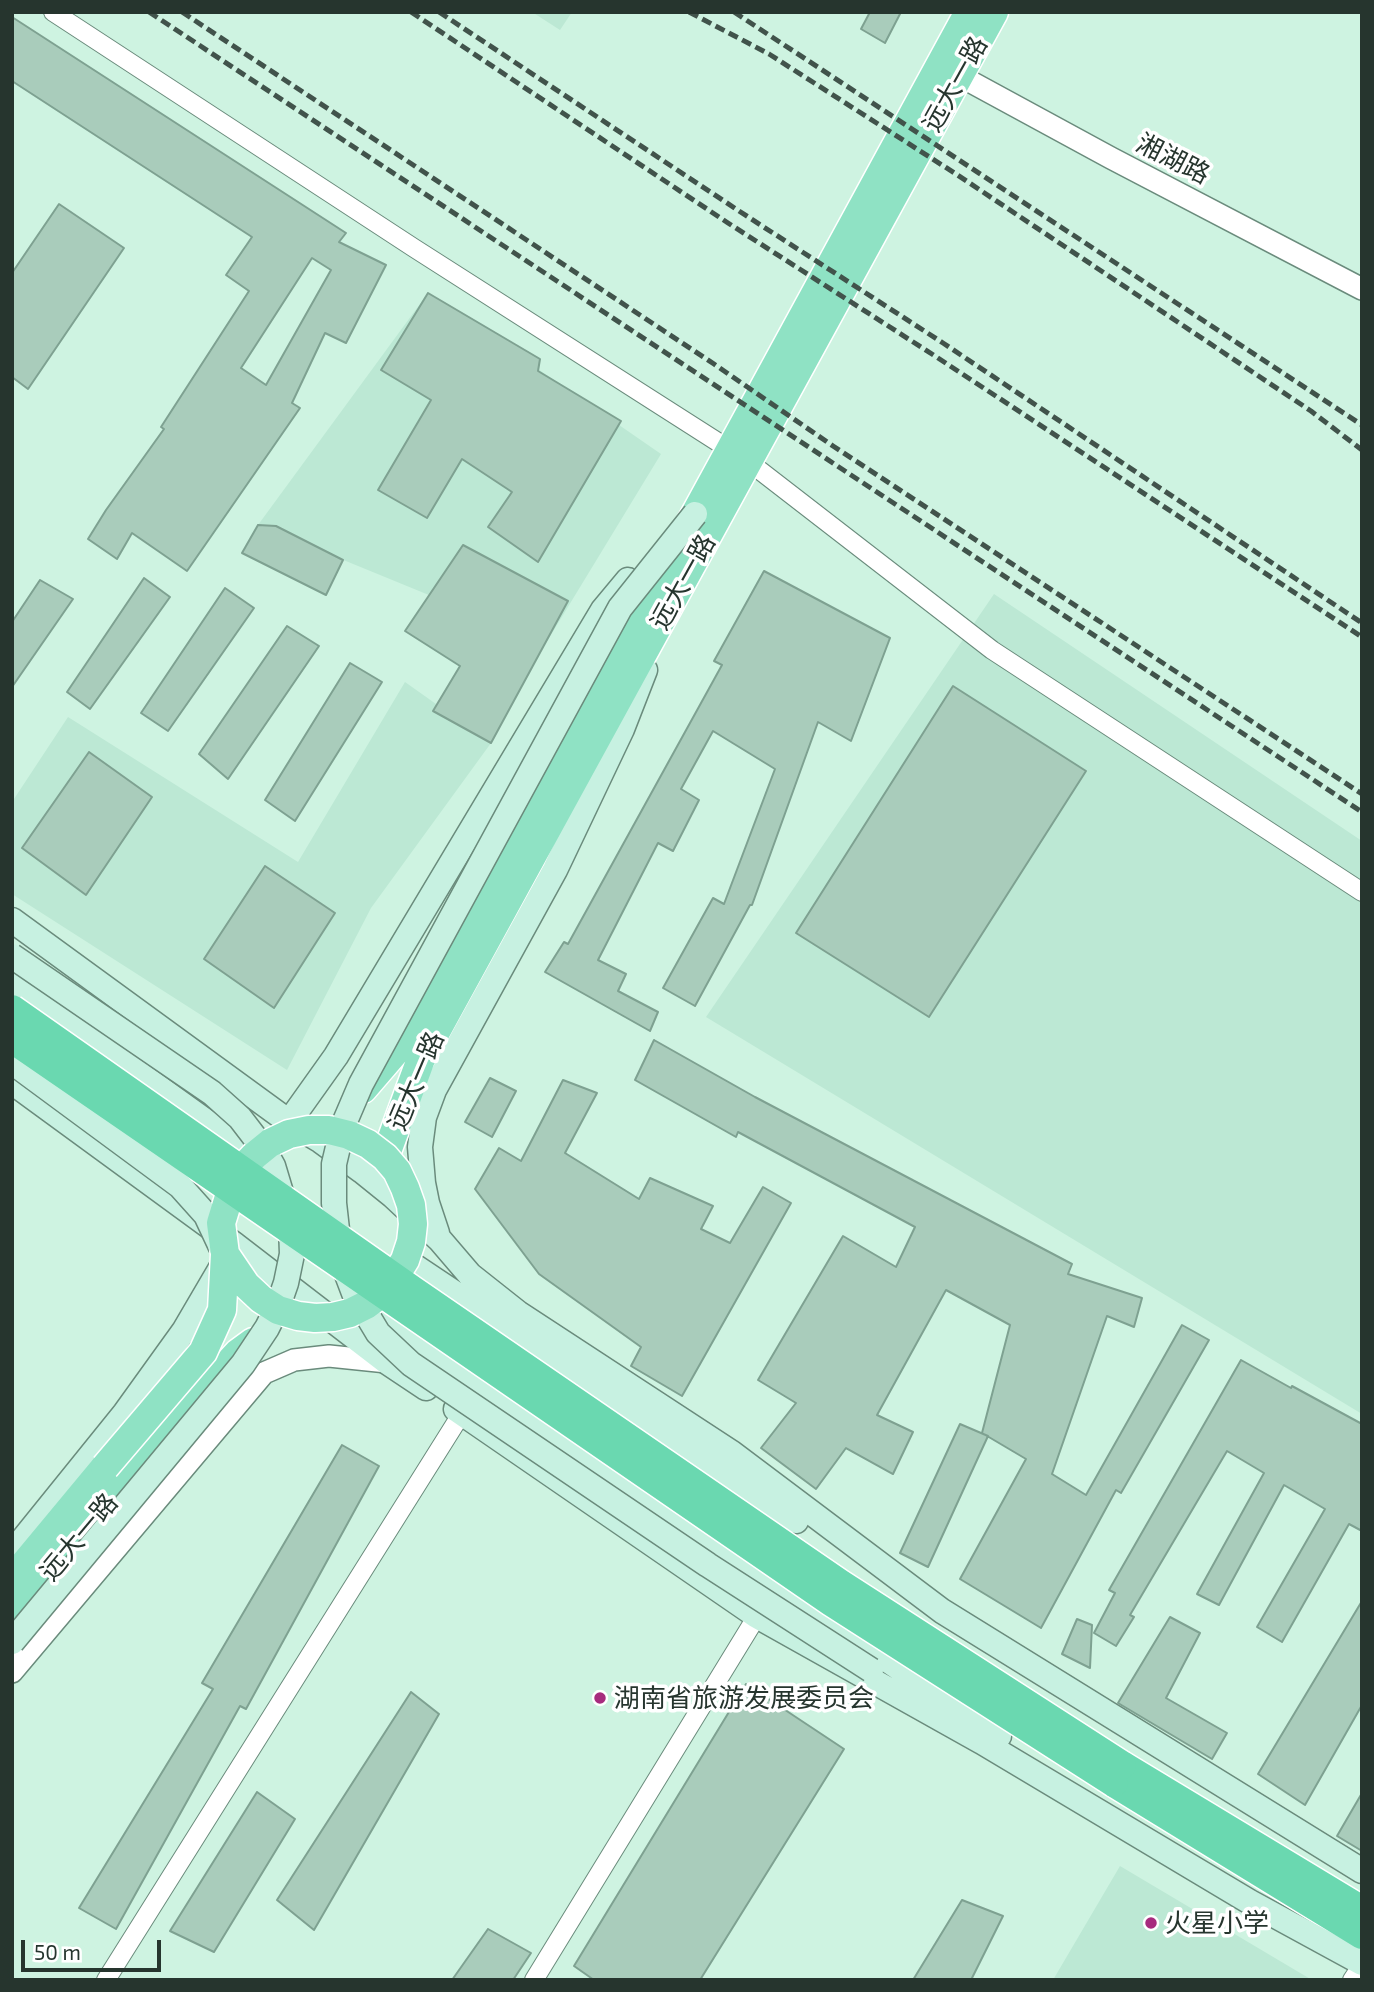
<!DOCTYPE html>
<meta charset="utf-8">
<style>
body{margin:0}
#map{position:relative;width:1374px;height:1992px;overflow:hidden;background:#cef3e1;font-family:"Exo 2",sans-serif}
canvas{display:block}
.frame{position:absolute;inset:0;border:14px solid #26352e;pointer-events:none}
.scale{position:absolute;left:21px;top:1940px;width:140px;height:32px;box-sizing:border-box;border:4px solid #26352e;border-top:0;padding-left:9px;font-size:21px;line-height:24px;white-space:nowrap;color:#26352e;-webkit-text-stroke:5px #fff;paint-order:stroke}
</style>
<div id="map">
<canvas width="1374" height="1992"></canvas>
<div class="frame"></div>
<div class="scale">50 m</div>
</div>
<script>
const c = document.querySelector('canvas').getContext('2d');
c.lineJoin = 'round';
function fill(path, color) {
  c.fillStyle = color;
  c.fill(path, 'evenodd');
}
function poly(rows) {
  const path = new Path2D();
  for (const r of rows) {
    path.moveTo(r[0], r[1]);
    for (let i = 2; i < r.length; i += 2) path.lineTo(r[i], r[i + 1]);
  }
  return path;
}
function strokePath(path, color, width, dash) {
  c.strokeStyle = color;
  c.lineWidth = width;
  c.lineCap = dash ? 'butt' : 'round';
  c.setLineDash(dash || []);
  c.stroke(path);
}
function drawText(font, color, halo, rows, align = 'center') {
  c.font = font + ' "Exo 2","Noto Sans SC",sans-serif';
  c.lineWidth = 7;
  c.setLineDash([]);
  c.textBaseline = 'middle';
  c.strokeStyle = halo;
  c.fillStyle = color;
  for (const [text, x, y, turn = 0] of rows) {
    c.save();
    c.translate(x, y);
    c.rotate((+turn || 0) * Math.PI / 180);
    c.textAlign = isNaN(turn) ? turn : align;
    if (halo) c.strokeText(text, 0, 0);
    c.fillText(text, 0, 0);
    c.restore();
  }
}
fill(poly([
 [532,12,572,12,560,30],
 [428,293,661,454,546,643,258,525],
 [994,594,1362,841,1362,1414,706,1017],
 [405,682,491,743,371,908,287,1070,12,894,12,802,68,717,298,862],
 [1120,1866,1312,1980,1053,1980]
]), '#bce8d4');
const building = poly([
 [870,12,901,12,885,43,861,29,870,12],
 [12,17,346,233,339,242,386,265,346,343,325,333,292,403,300,408,187,571,132,533,117,559,88,539,106,510,164,429,161,427,249,291,226,275,252,237,12,81,12,17],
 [312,258,331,270,266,385,241,368,312,258],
 [59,204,124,248,28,389,12,377,12,273,59,204],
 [428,293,540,359,538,371,621,421,538,562,488,527,512,492,462,459,427,518,378,490,431,400,381,370,428,293],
 [258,525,276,526,343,560,326,595,242,553,258,525],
 [463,545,568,601,491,743,433,711,460,666,405,631,463,545],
 [764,571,890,638,851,741,818,722,752,905,750,905,695,1006,663,988,713,898,724,904,775,769,713,731,681,789,699,800,673,851,658,843,598,960,626,974,618,991,658,1012,650,1031,545,972,564,942,568,944,722,665,714,661,764,571],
 [144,578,170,597,90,709,67,692,144,578],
 [40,580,73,599,12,687,12,622,40,580],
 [225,588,254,608,168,731,141,713,225,588],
 [287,626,319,646,228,779,199,754,287,626],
 [350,663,382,682,295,821,265,800,350,663],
 [953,686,1086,771,929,1017,796,933,953,686],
 [89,752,152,797,86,895,22,848,89,752],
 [265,866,335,913,274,1008,204,959,265,866],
 [654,1040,755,1097,1072,1264,1068,1274,1142,1298,1134,1327,1107,1316,1052,1474,1086,1495,1182,1325,1209,1340,1121,1493,1116,1490,1041,1628,960,1579,1026,1459,982,1433,1010,1325,946,1290,877,1415,913,1432,893,1474,846,1448,816,1489,761,1448,796,1403,758,1380,843,1236,896,1267,915,1227,738,1132,736,1137,635,1080,654,1040],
 [490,1078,516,1091,492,1137,465,1122,490,1078],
 [563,1080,597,1093,565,1153,639,1199,650,1178,713,1206,701,1229,730,1243,763,1187,791,1203,682,1396,631,1366,641,1347,539,1274,475,1189,499,1148,521,1161,563,1080],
 [1241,1360,1291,1388,1292,1386,1362,1424,1362,1531,1349,1524,1282,1642,1257,1627,1325,1509,1284,1485,1219,1605,1197,1594,1264,1473,1227,1451,1130,1615,1134,1617,1116,1646,1094,1633,1115,1593,1109,1590,1241,1360],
 [960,1424,988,1436,928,1567,900,1553,960,1424],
 [342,1445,379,1466,246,1709,240,1706,116,1929,79,1908,213,1689,202,1683,342,1445],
 [1362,1601,1362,1705,1305,1805,1258,1774,1362,1601],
 [1170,1617,1200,1633,1166,1698,1227,1733,1212,1759,1118,1703,1170,1617],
 [1077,1619,1092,1625,1090,1668,1062,1654,1077,1619],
 [746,1684,844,1749,700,1980,594,1980,574,1966,746,1684],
 [411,1692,439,1714,314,1930,277,1900,411,1692],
 [257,1792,295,1819,214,1952,170,1931,257,1792],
 [1362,1793,1362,1851,1337,1836,1362,1793],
 [962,1900,1003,1916,971,1980,913,1980,962,1900],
 [488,1929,531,1953,513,1980,452,1980,488,1929]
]);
fill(building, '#a9ccbb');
strokePath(building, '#7ea191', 2);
const minor = poly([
 [53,12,414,248,749,462,992,650,1362,892],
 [106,1980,462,1413],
 [534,1980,757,1616],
 [1352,1980,1362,1965]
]);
const tertiary = poly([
 [960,76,1111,158,1362,289],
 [12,1672,264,1373,294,1360,329,1356,387,1362]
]);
const secondary = poly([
 [12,920,289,1122,321,1141,362,1171,393,1196,440,1240,470,1275,518,1313,732,1453,942,1611,1362,1871],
 [12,982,254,1156],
 [12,1082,235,1245,387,1362,426,1388],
 [289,1122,336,1056,603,610,628,580],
 [437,1233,427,1203,423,1183,420,1147,424,1117,434,1090,555,870,622,729,645,670],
 [405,1260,796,1521],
 [366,1305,999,1736],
 [456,1409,757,1616,982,1742,1250,1902,1362,1963],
 [12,1553,125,1413,184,1331,225,1261]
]);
const primary = poly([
 [363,1089,394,1053,682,538,969,12],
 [385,1157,421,1059,994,12],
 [12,1579,105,1467],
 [12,1617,196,1398,238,1353,253,1342]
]);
const trunk = poly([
 [1122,1765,1362,1910],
 [1114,1783,1362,1935]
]);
strokePath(minor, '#6a8b7c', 20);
strokePath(tertiary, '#6a8b7c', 24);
strokePath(secondary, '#6a8b7c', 27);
strokePath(primary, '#fff', 31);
strokePath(trunk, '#fff', 31);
strokePath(minor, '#fff', 18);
strokePath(tertiary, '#fff', 21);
strokePath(secondary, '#c7f1e1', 24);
strokePath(primary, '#8fe2c4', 28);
strokePath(trunk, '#6ad8b0', 28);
strokePath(poly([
 [149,12,1362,812],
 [182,12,714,364,833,446,1362,794],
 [411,12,728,223,935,356,1362,637],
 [439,12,739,211,943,343,1362,623],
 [689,12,769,54,956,174,1311,411,1362,450],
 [734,12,1362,425]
]), '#41534b', 5, [10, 5]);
const secondaryBridge = poly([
 [695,514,620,608,361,1084,343,1126,334,1164,334,1203,340,1256,354,1293,378,1333,411,1364,708,1565,871,1670],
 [12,956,212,1093,240,1118,263,1148,273,1166,291,1226,292,1254,286,1283,278,1306,267,1328,243,1364,12,1642],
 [12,1062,180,1186,206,1215,221,1247]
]);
const primaryBridge = poly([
 [105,1467,203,1352,222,1310,225,1254,221,1223,232,1187,241,1170,254,1156,270,1143,289,1134,309,1130,329,1130,349,1135,368,1144,385,1157,397,1171,405,1188,411,1205,413,1224,411,1242,405,1260,389,1286,378,1296,366,1305,350,1313,333,1317,315,1318,298,1316,278,1310,261,1299,246,1285,225,1254]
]);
const trunkBridge = poly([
 [12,1009,414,1291,841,1584,1122,1765],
 [12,1039,831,1602,1114,1783]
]);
strokePath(secondaryBridge, '#6a8b7c', 27, []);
strokePath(primaryBridge, '#fff', 31, []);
strokePath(trunkBridge, '#fff', 31, []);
strokePath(secondaryBridge, '#c7f1e1', 24);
strokePath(primaryBridge, '#8fe2c4', 28);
strokePath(trunkBridge, '#6ad8b0', 28);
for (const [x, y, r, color] of [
 [600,1698,7,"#a72b7e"],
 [1151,1923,7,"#a72b7e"]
]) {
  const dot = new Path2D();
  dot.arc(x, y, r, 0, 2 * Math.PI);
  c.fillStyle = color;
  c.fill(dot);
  strokePath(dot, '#fff', 2.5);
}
drawText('26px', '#26352e', '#fff', [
 ["远大一路",955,84,-61],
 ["湘湖路",1173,159,27],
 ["远大一路",683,582,-61],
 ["远大一路",416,1081,-67],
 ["远大一路",79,1537,-50]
]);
drawText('26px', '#26352e', '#fff', [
 ["湖南省旅游发展委员会",614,1698],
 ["火星小学",1165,1923]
], 'left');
</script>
